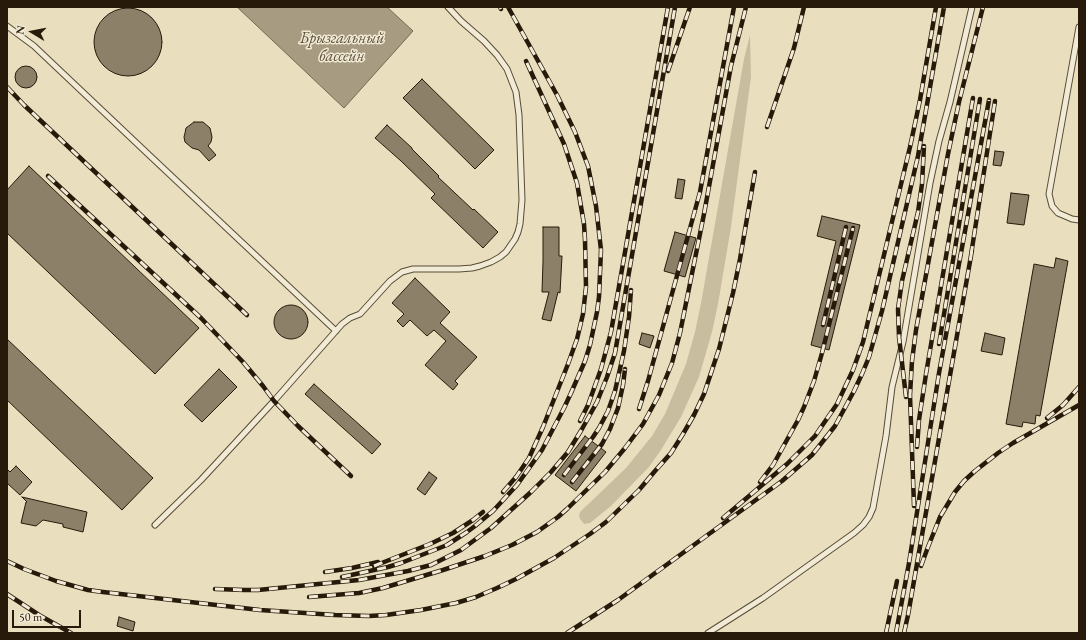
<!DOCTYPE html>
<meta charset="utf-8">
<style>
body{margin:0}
#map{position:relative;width:1086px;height:640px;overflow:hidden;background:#e9dfbe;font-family:"EB Garamond",serif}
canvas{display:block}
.frame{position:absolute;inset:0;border:8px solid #281a0a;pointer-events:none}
.north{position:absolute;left:12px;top:12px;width:40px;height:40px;-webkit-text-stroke:3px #f1ead5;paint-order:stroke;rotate:280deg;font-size:11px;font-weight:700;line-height:16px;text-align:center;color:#281a0a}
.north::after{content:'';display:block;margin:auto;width:14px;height:18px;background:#281a0a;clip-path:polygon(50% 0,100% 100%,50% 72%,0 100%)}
.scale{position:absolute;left:12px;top:610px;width:69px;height:18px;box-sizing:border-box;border:2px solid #281a0a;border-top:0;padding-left:5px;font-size:12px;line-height:14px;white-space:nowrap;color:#281a0a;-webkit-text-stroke:3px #f1ead5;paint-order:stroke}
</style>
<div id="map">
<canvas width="1086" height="640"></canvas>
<div class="frame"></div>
<div class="north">N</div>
<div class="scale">50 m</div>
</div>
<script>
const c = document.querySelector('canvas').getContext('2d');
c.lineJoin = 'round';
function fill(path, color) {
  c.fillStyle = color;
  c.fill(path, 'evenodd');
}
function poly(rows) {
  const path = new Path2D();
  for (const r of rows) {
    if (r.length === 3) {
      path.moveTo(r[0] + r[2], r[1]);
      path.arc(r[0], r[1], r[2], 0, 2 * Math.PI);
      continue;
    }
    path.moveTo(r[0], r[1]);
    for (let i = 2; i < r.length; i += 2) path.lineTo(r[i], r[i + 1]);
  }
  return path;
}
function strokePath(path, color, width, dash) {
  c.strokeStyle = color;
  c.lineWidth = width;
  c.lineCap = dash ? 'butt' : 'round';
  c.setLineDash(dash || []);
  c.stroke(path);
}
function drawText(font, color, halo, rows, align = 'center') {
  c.font = font + ' "EB Garamond",serif';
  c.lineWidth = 3;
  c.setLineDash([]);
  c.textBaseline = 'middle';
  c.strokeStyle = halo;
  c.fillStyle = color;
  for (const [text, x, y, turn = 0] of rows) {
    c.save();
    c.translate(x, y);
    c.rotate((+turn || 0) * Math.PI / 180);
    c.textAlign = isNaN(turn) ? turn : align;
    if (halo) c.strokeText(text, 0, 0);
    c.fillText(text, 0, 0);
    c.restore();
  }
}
fill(poly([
 [750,35,751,77,731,227,718,304,712,332,699,377,681,417,661,450,649,467,611,506,590,523,584,524,580,519,579,516,580,512,626,468,652,436,665,414,686,364,695,332,701,303,744,59]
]), '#c8be9f');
const water = poly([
 [237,7,387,7,413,31,344,108,237,7]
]);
fill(water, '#a79c81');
strokePath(water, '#746851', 1);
const building = poly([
 [128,42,34],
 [26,77,11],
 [422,79,494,150,475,169,403,98,422,79],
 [194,122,203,122,210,128,212,137,211,142,208,146,216,155,209,161,199,150,192,148,185,142,184,137,185,133,186,128,194,122],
 [387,125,412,148,412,149,439,176,438,177,473,210,474,209,498,232,483,248,431,198,435,194,401,161,375,138,387,125],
 [995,151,1004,152,1001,166,993,165,995,151],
 [29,166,199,328,155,374,7,233,7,190,29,166],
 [678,179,685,180,682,199,675,198,678,179],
 [1011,193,1029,195,1024,225,1007,223,1011,193],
 [822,216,860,225,829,350,811,345,836,241,817,236,822,216],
 [543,227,559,227,559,256,562,256,560,293,558,292,551,321,542,319,549,292,542,292,543,261,543,227],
 [675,232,696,238,685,277,664,271,675,232],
 [1056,258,1068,261,1040,416,1036,415,1035,424,1023,422,1022,427,1006,424,1034,264,1054,268,1056,258],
 [415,278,450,312,440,323,477,357,455,381,458,384,453,390,425,365,446,341,434,330,427,336,410,320,403,327,397,321,404,314,392,303,415,278],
 [291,322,17],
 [642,333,654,336,650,348,639,344,642,333],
 [985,333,1005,338,1002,355,981,351,985,333],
 [7,339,153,478,122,510,7,400,7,339],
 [219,369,237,387,202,422,184,405,219,369],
 [314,384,381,444,372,454,305,394,314,384],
 [585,436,606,452,576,491,555,475,585,436],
 [16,466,32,482,20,495,7,483,7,469,10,472,16,466],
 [429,472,437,478,425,495,417,489,429,472],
 [22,497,87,512,83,532,63,527,63,524,43,520,36,526,21,523,26,502,27,502,22,497],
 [119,617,135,622,133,631,117,626,119,617]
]);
fill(building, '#8c8068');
strokePath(building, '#281a0a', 1);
const service = poly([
 [7,26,34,46,147,153,336,331],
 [1079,27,1049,194,1052,206,1058,213,1072,219,1079,220],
 [155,525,201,480,274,401,342,324,350,318,360,314,390,281,402,272,413,269,459,269,472,268,480,266,491,262,500,257,506,252,515,239,518,232,520,224,522,200,519,115,516,92,507,69,497,55,484,41,461,21,448,7],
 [708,633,763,598,854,533,863,525,869,517,873,508,886,436,892,387,903,342,930,183,939,141,950,102,972,7]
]);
strokePath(service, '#584b37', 7);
strokePath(service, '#f1ead5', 5);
const rail = poly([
 [500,7,501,9],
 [668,71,690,7],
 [7,87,24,105,247,315],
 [767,127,794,48,804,7],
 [48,176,201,318,243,362,263,386,274,401,298,426,351,476],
 [971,255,995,101],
 [823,325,846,227],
 [939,344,980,99],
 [906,397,899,337,898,309,902,281,918,212,922,184,924,146],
 [639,409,648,381,700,192,734,7],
 [1047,418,1063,405,1079,387],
 [580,421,588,405,601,369,611,332,668,7],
 [917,447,919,420,926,374,973,98],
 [564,475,593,437,599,428,608,411,615,391,624,351,629,317,631,290],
 [572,482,602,444,610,429,618,408,623,385,625,369],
 [760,482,773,465,798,420,804,407,814,381,822,353,853,228],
 [503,492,516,477,529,458,543,427,568,364,577,339,583,314,586,287,585,240,584,224,577,183,564,144,526,61],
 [914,506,910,395,912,361,916,330,948,154,959,102,983,7],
 [723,518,787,464,815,436,837,404,853,370,863,342,910,147,920,100,936,7],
 [7,561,24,569,56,581,88,590,103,592,260,610,335,615,369,616,386,615,421,610,456,603,476,597,497,588,516,579,554,558,590,534,606,522,639,490,655,471,671,453,683,434,694,415,704,394,719,349,733,293,740,259,755,172],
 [374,566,430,544,453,533,473,520,483,512],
 [921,566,928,547,940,517,955,492,964,481,975,471,998,453,1013,443,1079,405],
 [325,572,352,568,378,562],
 [342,577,388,567,401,563,437,549,447,545,467,532,475,526,493,511,517,485,542,450,564,408,571,393,585,361,590,345,597,312,599,297,601,250,596,206,588,166,575,132,557,95,508,7],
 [215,589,245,590,258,590,359,580,408,571,431,565,461,550,491,528,531,492,551,472,568,452,582,429,597,402,607,377,615,353,675,7],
 [7,594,39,615,71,633],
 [309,597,359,593,383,588,443,570,485,556,512,545,537,532,558,517,567,509,605,472,625,448,643,424,659,395,672,363,680,333,704,214,731,66,746,7],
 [567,633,618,600,782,481,812,455,835,426,854,391,862,374,869,357,882,311,918,156,944,7],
 [886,633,897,581],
 [896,633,909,563,939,373,989,100],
 [904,633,908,615,972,250]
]);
strokePath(rail, '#281a0a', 4.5);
strokePath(rail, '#f1ead5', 3, [9]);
drawText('italic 16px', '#5b4e3a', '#f1ead5', [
 ["Брызгальный",342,39],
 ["бассейн",342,57]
]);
</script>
